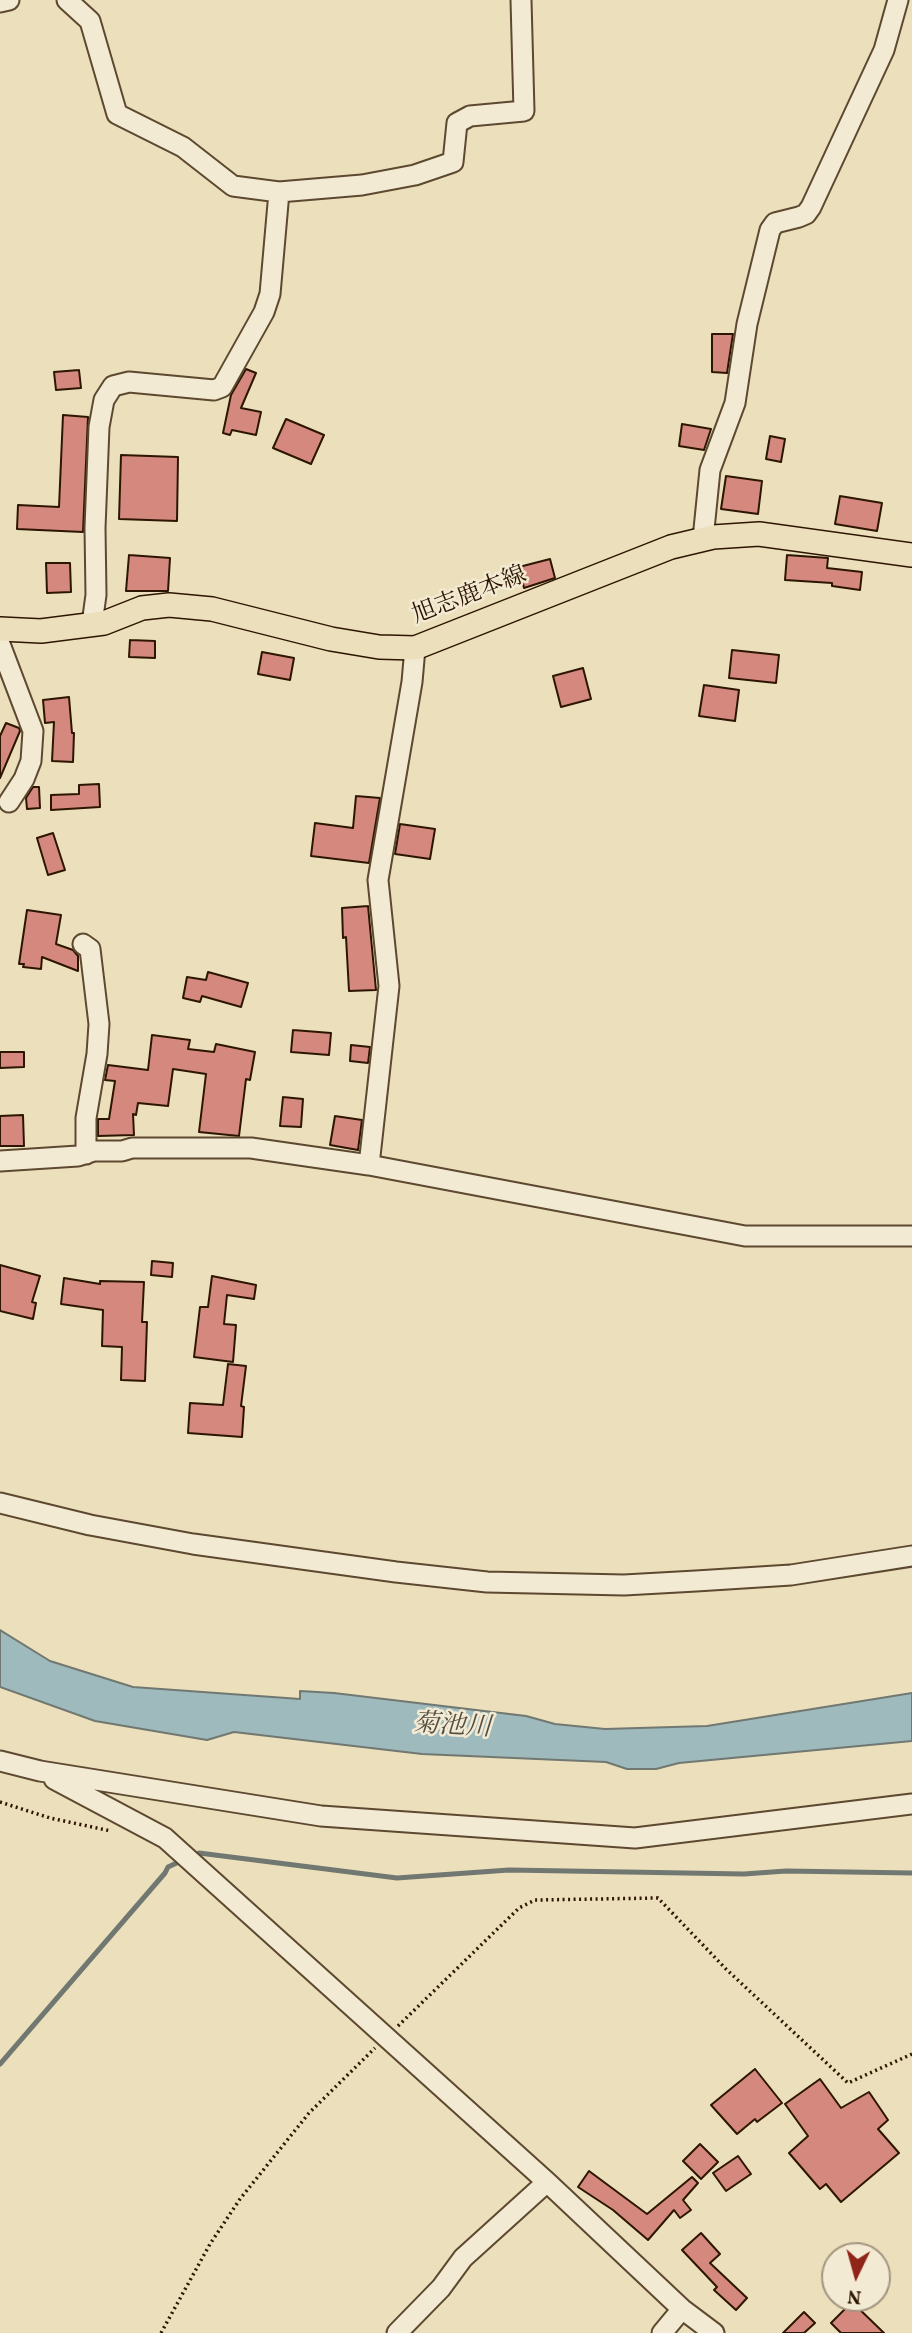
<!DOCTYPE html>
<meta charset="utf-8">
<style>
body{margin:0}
#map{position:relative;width:912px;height:2333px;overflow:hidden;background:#ecdfbb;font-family:Vollkorn,serif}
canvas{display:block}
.north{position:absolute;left:821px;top:2242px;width:70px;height:70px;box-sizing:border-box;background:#f3ead3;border:2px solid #a4957f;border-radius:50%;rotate:185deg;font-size:19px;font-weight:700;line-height:28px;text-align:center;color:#2d1601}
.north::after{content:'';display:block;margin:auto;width:24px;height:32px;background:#8f2418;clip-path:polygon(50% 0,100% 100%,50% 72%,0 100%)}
</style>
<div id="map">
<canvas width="912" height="2333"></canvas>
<div class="north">N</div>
</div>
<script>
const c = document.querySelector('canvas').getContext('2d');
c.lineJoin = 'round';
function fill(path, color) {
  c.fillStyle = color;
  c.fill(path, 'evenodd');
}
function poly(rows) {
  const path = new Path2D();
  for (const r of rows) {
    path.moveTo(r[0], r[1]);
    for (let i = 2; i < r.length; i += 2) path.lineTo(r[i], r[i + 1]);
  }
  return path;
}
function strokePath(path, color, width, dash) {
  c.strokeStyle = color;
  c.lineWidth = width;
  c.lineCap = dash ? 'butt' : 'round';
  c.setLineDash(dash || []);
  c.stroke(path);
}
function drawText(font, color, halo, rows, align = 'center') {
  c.font = font + ' Vollkorn,"Noto Serif JP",serif';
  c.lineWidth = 5;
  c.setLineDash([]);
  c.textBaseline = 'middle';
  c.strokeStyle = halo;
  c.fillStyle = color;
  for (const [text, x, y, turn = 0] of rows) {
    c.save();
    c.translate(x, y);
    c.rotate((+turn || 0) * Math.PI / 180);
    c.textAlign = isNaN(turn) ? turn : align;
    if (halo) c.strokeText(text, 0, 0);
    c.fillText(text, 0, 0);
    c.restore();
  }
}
const water = poly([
 [0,1630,50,1661,133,1687,300,1699,300,1691,334,1693,526,1716,555,1724,605,1729,707,1726,912,1693,912,1741,679,1763,656,1769,627,1769,606,1762,422,1754,234,1732,207,1740,95,1721,0,1687,0,1630]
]);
fill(water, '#9ebabc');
strokePath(water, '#717871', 2);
strokePath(poly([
 [192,1856,199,1853,397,1878,509,1870,744,1874,786,1871,912,1873],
 [0,2064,165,1873,168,1867,183,1860]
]), '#717871', 5);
const building = poly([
 [712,334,733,334,727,373,712,372,712,334],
 [246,369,256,373,241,408,261,412,256,435,232,430,230,435,223,433,231,395,246,369],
 [79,370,81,388,56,390,54,372,79,370],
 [63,415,88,417,83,532,17,529,18,505,59,507,63,415],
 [286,419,324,435,311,464,273,448,286,419],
 [682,424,711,429,704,450,679,446,682,424],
 [770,436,785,439,781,462,766,459,770,436],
 [121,455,178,457,177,521,119,519,121,455],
 [726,476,762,481,758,514,721,509,726,476],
 [840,496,882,503,877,531,835,524,840,496],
 [129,555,170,558,168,591,126,591,129,555],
 [787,555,828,558,827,568,862,572,860,590,832,586,832,583,785,580,787,555],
 [550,559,555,578,524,588,519,567,550,559],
 [46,563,70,563,71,592,47,593,46,563],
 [130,640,155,641,155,658,129,657,130,640],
 [732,650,779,655,776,683,729,678,732,650],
 [262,652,294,658,290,680,258,674,262,652],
 [583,668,591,699,561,707,553,676,583,668],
 [704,685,739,690,735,721,699,716,704,685],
 [69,697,72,733,74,733,73,762,52,761,54,722,45,723,43,700,69,697],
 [6,723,19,728,20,731,0,778,0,736,6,723],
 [99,784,100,807,51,810,51,795,79,794,79,785,99,784],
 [33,787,39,787,40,808,27,809,26,798,33,787],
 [356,796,380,798,369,863,311,856,315,823,353,828,356,796],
 [400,824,435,829,430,859,395,854,400,824],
 [53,833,65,870,48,875,37,838,53,833],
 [368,906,376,990,349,991,346,937,343,938,342,908,368,906],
 [27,910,61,915,56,944,73,950,78,956,78,971,42,957,41,969,23,967,24,964,19,964,27,910],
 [208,972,248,983,241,1007,202,996,200,1002,183,998,187,977,206,980,208,972],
 [293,1030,331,1033,329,1055,291,1052,293,1030],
 [152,1035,190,1040,188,1049,214,1052,216,1044,255,1052,250,1080,246,1079,239,1136,199,1132,206,1074,173,1069,168,1106,138,1103,136,1115,133,1114,134,1135,98,1136,98,1119,109,1119,115,1081,105,1080,108,1065,148,1070,152,1035],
 [351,1045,370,1047,368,1063,350,1061,351,1045],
 [0,1052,24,1052,24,1067,0,1068,0,1052],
 [283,1097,303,1099,301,1127,280,1126,283,1097],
 [23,1115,24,1146,0,1146,0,1116,23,1115],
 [335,1116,362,1120,358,1150,330,1145,335,1116],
 [152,1261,173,1263,172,1277,151,1275,152,1261],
 [0,1265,40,1276,32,1302,36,1303,33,1319,0,1311,0,1265],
 [212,1276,256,1285,254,1299,227,1295,224,1324,236,1325,233,1362,194,1357,200,1307,208,1307,212,1276],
 [64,1278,100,1284,100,1281,144,1282,142,1322,147,1322,145,1381,121,1380,122,1347,102,1346,103,1310,61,1304,64,1278],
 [228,1364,246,1366,241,1406,244,1407,242,1437,188,1433,190,1403,223,1405,228,1364],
 [755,2069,782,2103,757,2122,755,2119,737,2134,711,2105,755,2069],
 [820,2079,841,2108,869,2092,888,2120,878,2129,899,2153,841,2202,826,2184,820,2189,789,2153,808,2136,785,2104,820,2079],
 [700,2144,718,2162,701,2179,683,2161,700,2144],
 [738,2156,751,2174,726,2191,713,2173,738,2156],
 [589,2171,647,2214,692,2177,698,2183,683,2200,691,2210,680,2218,674,2210,648,2240,613,2210,578,2187,589,2171],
 [701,2233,720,2254,710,2263,747,2298,736,2310,714,2290,717,2287,682,2250,701,2233],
 [852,2302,884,2333,841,2333,831,2323,852,2302],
 [804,2312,815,2323,804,2333,783,2333,804,2312]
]);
fill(building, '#d4887e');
strokePath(building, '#2d1601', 2);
const minor = poly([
 [67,0,90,21,117,114,183,147,233,186,279,192],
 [0,2,9,0],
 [703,539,710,470,735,403,747,324,770,230,775,223,799,217,806,214,811,207,884,50,898,0],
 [92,624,96,595,95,528,99,427,104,400,113,386,129,382,214,390,222,387,264,312,270,294,279,192,362,185,415,175,453,162,457,123,470,116,524,111,521,0],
 [0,644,33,731,31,761,24,779,9,802],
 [83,944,90,949,99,1024,97,1054,86,1118,86,1154],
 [0,1161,78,1156,94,1151,122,1151,132,1148,251,1148,369,1165,389,986,378,880,412,682,415,648],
 [369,1165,745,1236,912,1236],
 [0,1503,90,1525,193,1544,396,1572,487,1582,624,1585,696,1581,791,1575,912,1556],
 [0,1761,40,1771,321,1816,635,1838,912,1804],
 [54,1779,165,1838,547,2182,682,2309,714,2333],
 [397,2333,441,2288,463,2258,547,2182],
 [662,2333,682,2309]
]);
const major = poly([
 [0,629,41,631,104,623,142,608,169,605,212,609,331,639,379,647,415,648,671,547,713,537,759,534,912,555]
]);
strokePath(minor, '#5d4830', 23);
strokePath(major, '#2d1601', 26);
strokePath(poly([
 [0,1802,50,1818,111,1831],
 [398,2026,519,1908,535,1900,658,1898,726,1969,848,2083,912,2054],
 [161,2333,210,2244,240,2199,309,2113,375,2048]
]), '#2d1601', 3.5, [2, 3.5]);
strokePath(minor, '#f3ead3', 19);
strokePath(major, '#ecdfbb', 23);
drawText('24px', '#2d1601', '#f3ead3', [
 ["旭志鹿本線",470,597,-21]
]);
drawText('italic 26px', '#554f42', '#f3ead3', [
 ["菊池川",452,1728,3]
]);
</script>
